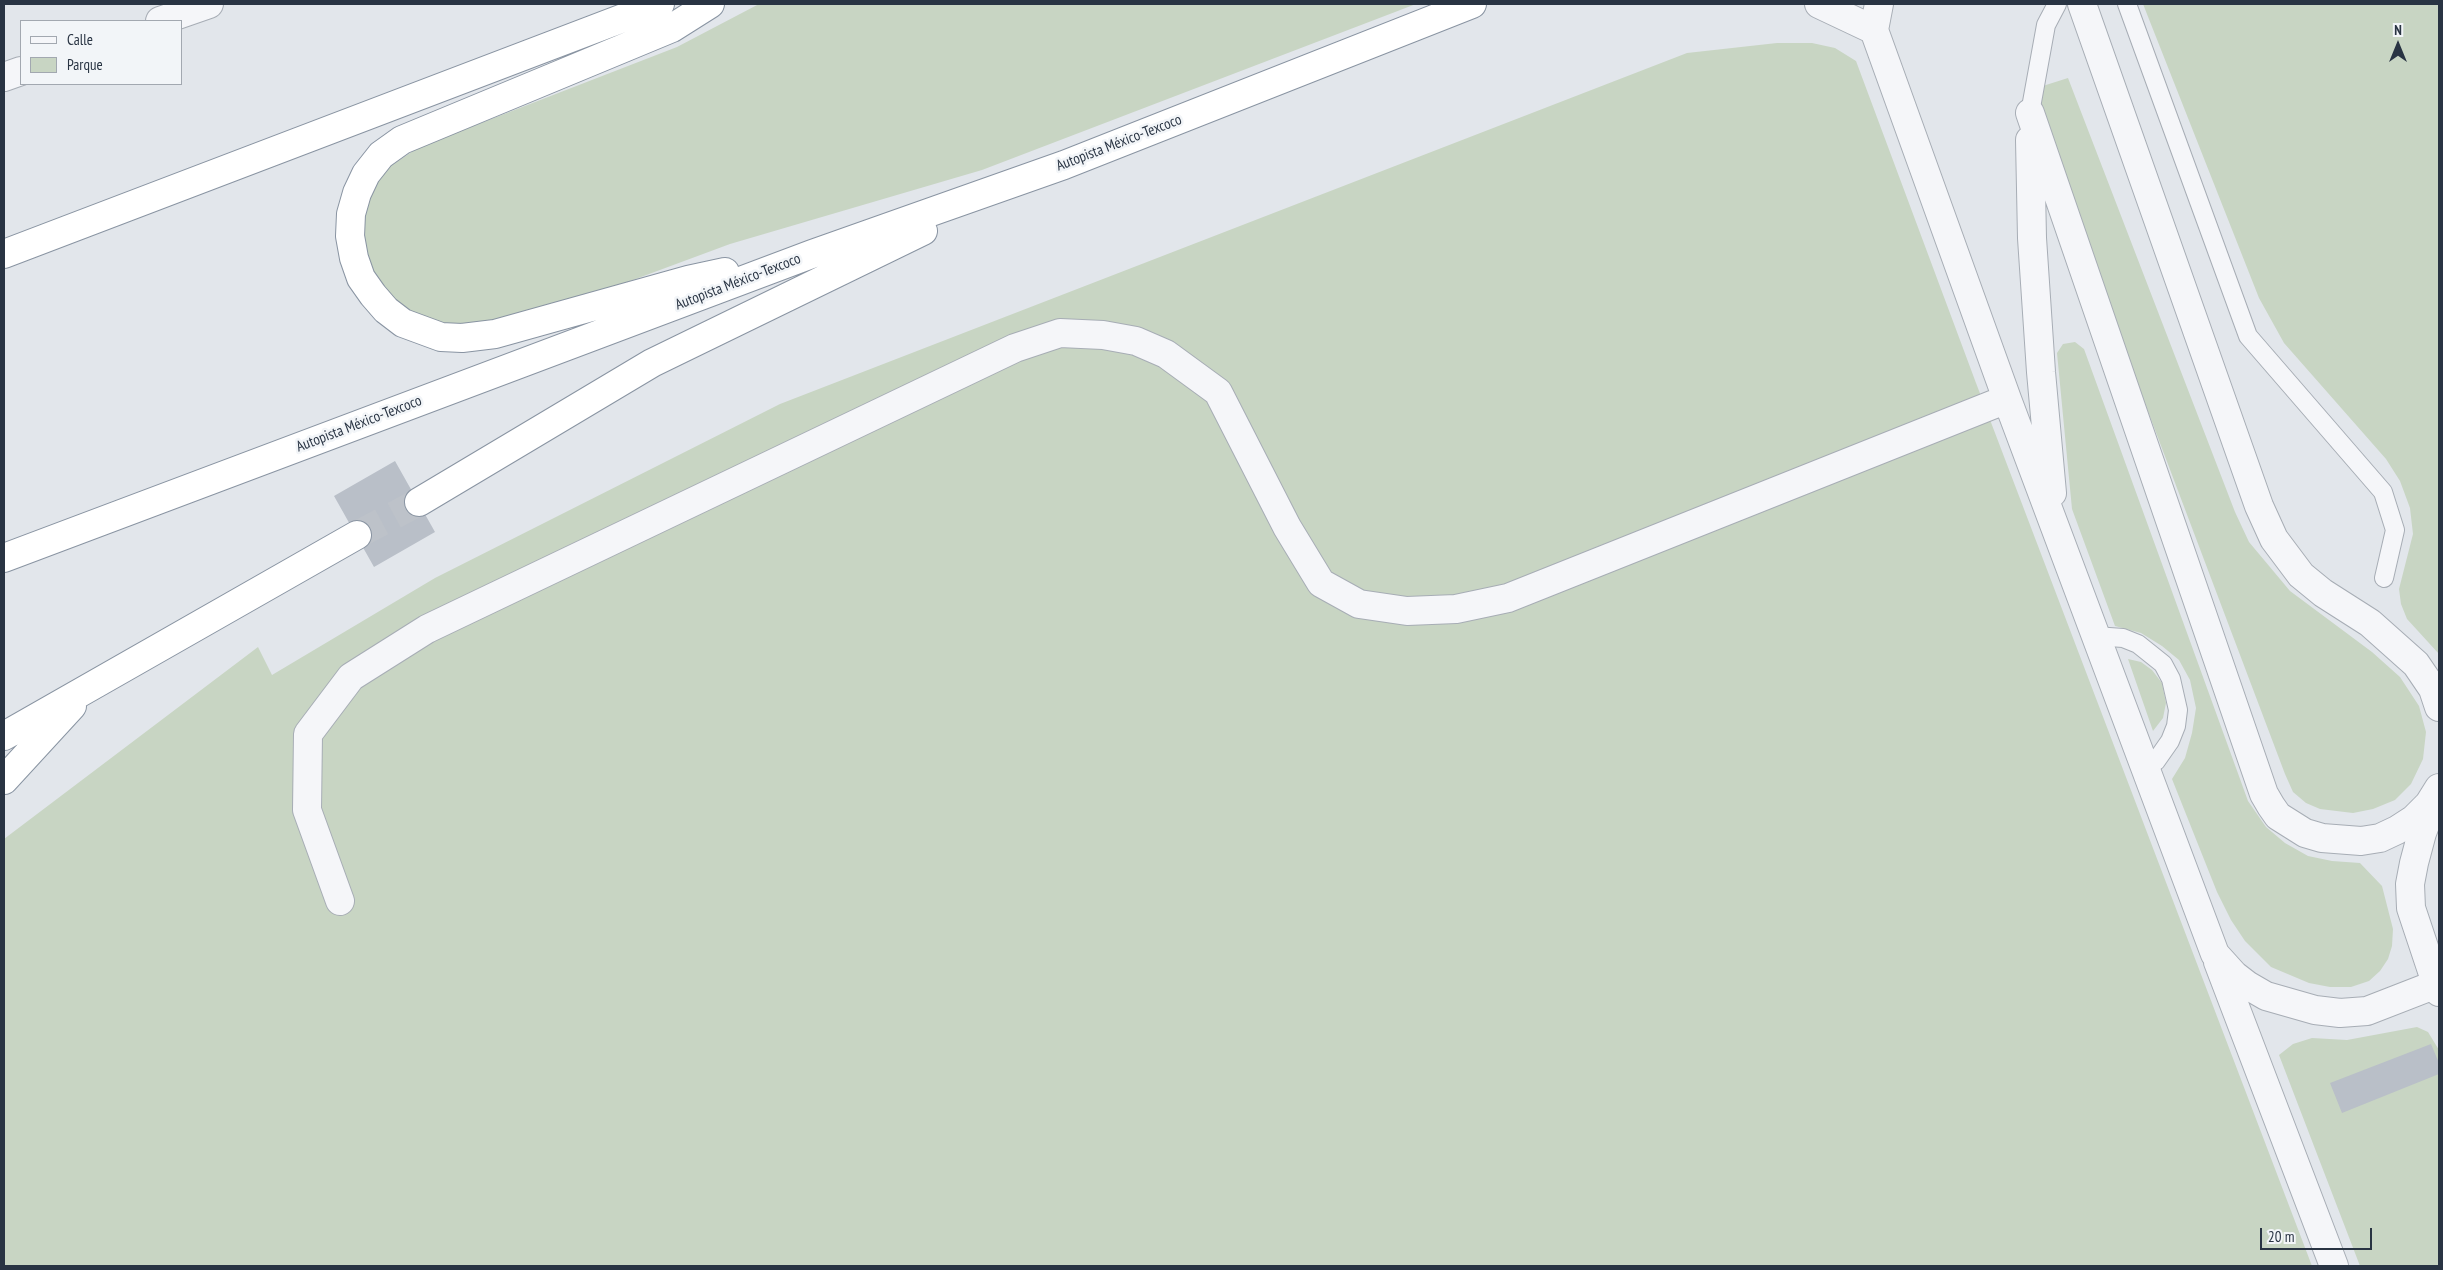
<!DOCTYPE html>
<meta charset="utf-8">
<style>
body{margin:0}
#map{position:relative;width:2443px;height:1270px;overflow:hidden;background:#e2e6eb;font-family:"PT Sans Narrow",sans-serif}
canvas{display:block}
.frame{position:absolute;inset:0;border:5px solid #293443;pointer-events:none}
.legend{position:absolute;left:20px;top:20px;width:162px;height:65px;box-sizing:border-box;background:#f2f5f8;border:1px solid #a2a8b0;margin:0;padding:6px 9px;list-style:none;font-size:15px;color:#293443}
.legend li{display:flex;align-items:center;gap:10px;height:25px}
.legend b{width:25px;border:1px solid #a2a8b0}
.north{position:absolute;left:2373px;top:20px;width:50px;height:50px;-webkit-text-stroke:4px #f2f5f8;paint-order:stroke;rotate:0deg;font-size:14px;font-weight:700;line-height:20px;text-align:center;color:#293443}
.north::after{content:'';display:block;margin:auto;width:18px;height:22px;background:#293443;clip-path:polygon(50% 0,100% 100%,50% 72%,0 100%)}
.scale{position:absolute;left:2260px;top:1228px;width:112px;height:22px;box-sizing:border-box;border:2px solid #293443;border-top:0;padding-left:6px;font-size:15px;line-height:18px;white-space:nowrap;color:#293443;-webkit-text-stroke:4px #f2f5f8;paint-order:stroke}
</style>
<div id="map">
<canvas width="2443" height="1270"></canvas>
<div class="frame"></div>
<ul class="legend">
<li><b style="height:6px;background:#f5f6f9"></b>Calle</li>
<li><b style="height:14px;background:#c8d5c3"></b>Parque</li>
</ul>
<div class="north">N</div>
<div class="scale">20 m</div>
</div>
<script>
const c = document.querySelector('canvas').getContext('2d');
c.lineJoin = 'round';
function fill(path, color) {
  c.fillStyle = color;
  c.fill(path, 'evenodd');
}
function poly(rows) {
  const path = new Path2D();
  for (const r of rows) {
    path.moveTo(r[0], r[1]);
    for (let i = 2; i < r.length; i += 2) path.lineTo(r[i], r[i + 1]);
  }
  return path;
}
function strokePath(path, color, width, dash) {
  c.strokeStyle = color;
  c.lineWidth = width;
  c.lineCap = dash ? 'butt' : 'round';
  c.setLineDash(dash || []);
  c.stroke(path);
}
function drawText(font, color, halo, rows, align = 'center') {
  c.font = font + ' "PT Sans Narrow",sans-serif';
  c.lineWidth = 5;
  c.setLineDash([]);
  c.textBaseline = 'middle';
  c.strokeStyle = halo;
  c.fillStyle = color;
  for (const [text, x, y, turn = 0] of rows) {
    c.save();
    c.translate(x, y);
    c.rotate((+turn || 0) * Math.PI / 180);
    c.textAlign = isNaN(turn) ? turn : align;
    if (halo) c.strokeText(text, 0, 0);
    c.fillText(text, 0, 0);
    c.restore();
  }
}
fill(poly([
 [759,4,1416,4,982,170,730,244,517,323,437,326,403,313,365,269,360,229,366,198,383,171,419,147,677,47],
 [2143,4,2439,4,2439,654,2407,619,2401,604,2399,589,2413,534,2410,508,2400,481,2386,459,2284,343,2259,298],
 [1777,43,1812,43,1835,48,1856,61,1976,383,2312,1266,4,1266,4,839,258,647,272,675,435,578,780,404,1687,53],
 [2068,78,2235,512,2249,542,2290,591,2372,652,2400,677,2419,706,2426,732,2423,759,2411,784,2395,800,2373,809,2353,813,2320,809,2306,803,2293,792,2285,774,2027,91],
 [2075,342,2084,349,2248,801,2266,827,2285,843,2308,856,2332,861,2360,863,2382,886,2393,929,2392,946,2388,959,2380,971,2369,981,2351,987,2330,987,2309,983,2271,967,2245,941,2231,920,2217,892,2172,779,2185,758,2192,733,2196,708,2190,680,2179,660,2162,646,2141,633,2115,626,2072,509,2057,353,2063,344],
 [2128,659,2141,662,2152,670,2162,683,2166,703,2163,718,2153,731],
 [2417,1027,2428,1032,2439,1050,2439,1266,2360,1266,2279,1055,2293,1044,2312,1038,2347,1040]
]), '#c8d5c3');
fill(poly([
 [395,461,435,532,374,567,334,496],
 [2431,1044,2439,1063,2439,1074,2342,1113,2330,1083]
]), '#b9bfc8');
strokePath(poly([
 [357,535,419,502]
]), '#bdc2c9', 28, [28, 14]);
const service = poly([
 [2127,4,2248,336,2383,492,2395,530,2384,578],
 [2030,113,2046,25,2057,4],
 [2095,636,2123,638,2138,644,2163,664,2171,679,2178,710,2176,726,2170,741,2156,761,2145,769]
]);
const minor = poly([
 [1819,4,1874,30],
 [1879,4,1874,30,2007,399,2215,954,2234,975,2247,985,2266,996,2315,1010,2340,1013,2367,1011,2439,983],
 [2082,4,2259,506,2274,539,2301,575,2323,593,2370,623,2416,664,2433,689,2439,707],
 [160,21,209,4],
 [4,77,21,71],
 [2030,113,2264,794,2271,806,2278,816,2305,833,2322,838,2361,841,2380,838,2397,830,2414,819,2429,804,2439,788],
 [2030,140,2032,238,2041,372,2052,493],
 [2433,804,2422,833,2414,863,2410,884,2411,908,2439,992],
 [340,901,307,810,308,734,351,677,427,629,1015,348,1060,333,1103,335,1136,341,1166,354,1218,392,1287,527,1321,583,1359,604,1407,611,1456,609,1508,598,2007,399],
 [2218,962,2334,1266]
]);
const motorway = poly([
 [710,4,672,28,402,140,381,155,366,174,357,193,351,214,350,236,354,258,361,278,373,295,386,310,403,323,441,337,462,338,495,334,688,280,725,272],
 [4,254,660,4],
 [419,502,652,363,923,231],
 [4,558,812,254,1064,165,1472,4],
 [4,736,357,535],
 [4,780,72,706]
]);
strokePath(service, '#a7adb5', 20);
strokePath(minor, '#a7adb5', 30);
strokePath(motorway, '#8994a2', 30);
strokePath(service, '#f5f6f9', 18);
strokePath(minor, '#f5f6f9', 28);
strokePath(motorway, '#fff', 28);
drawText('15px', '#293443', '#f2f5f8', [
 ["Autopista México-Texcoco",1119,143,-21],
 ["Autopista México-Texcoco",738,282,-21],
 ["Autopista México-Texcoco",359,424,-21]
]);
</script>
